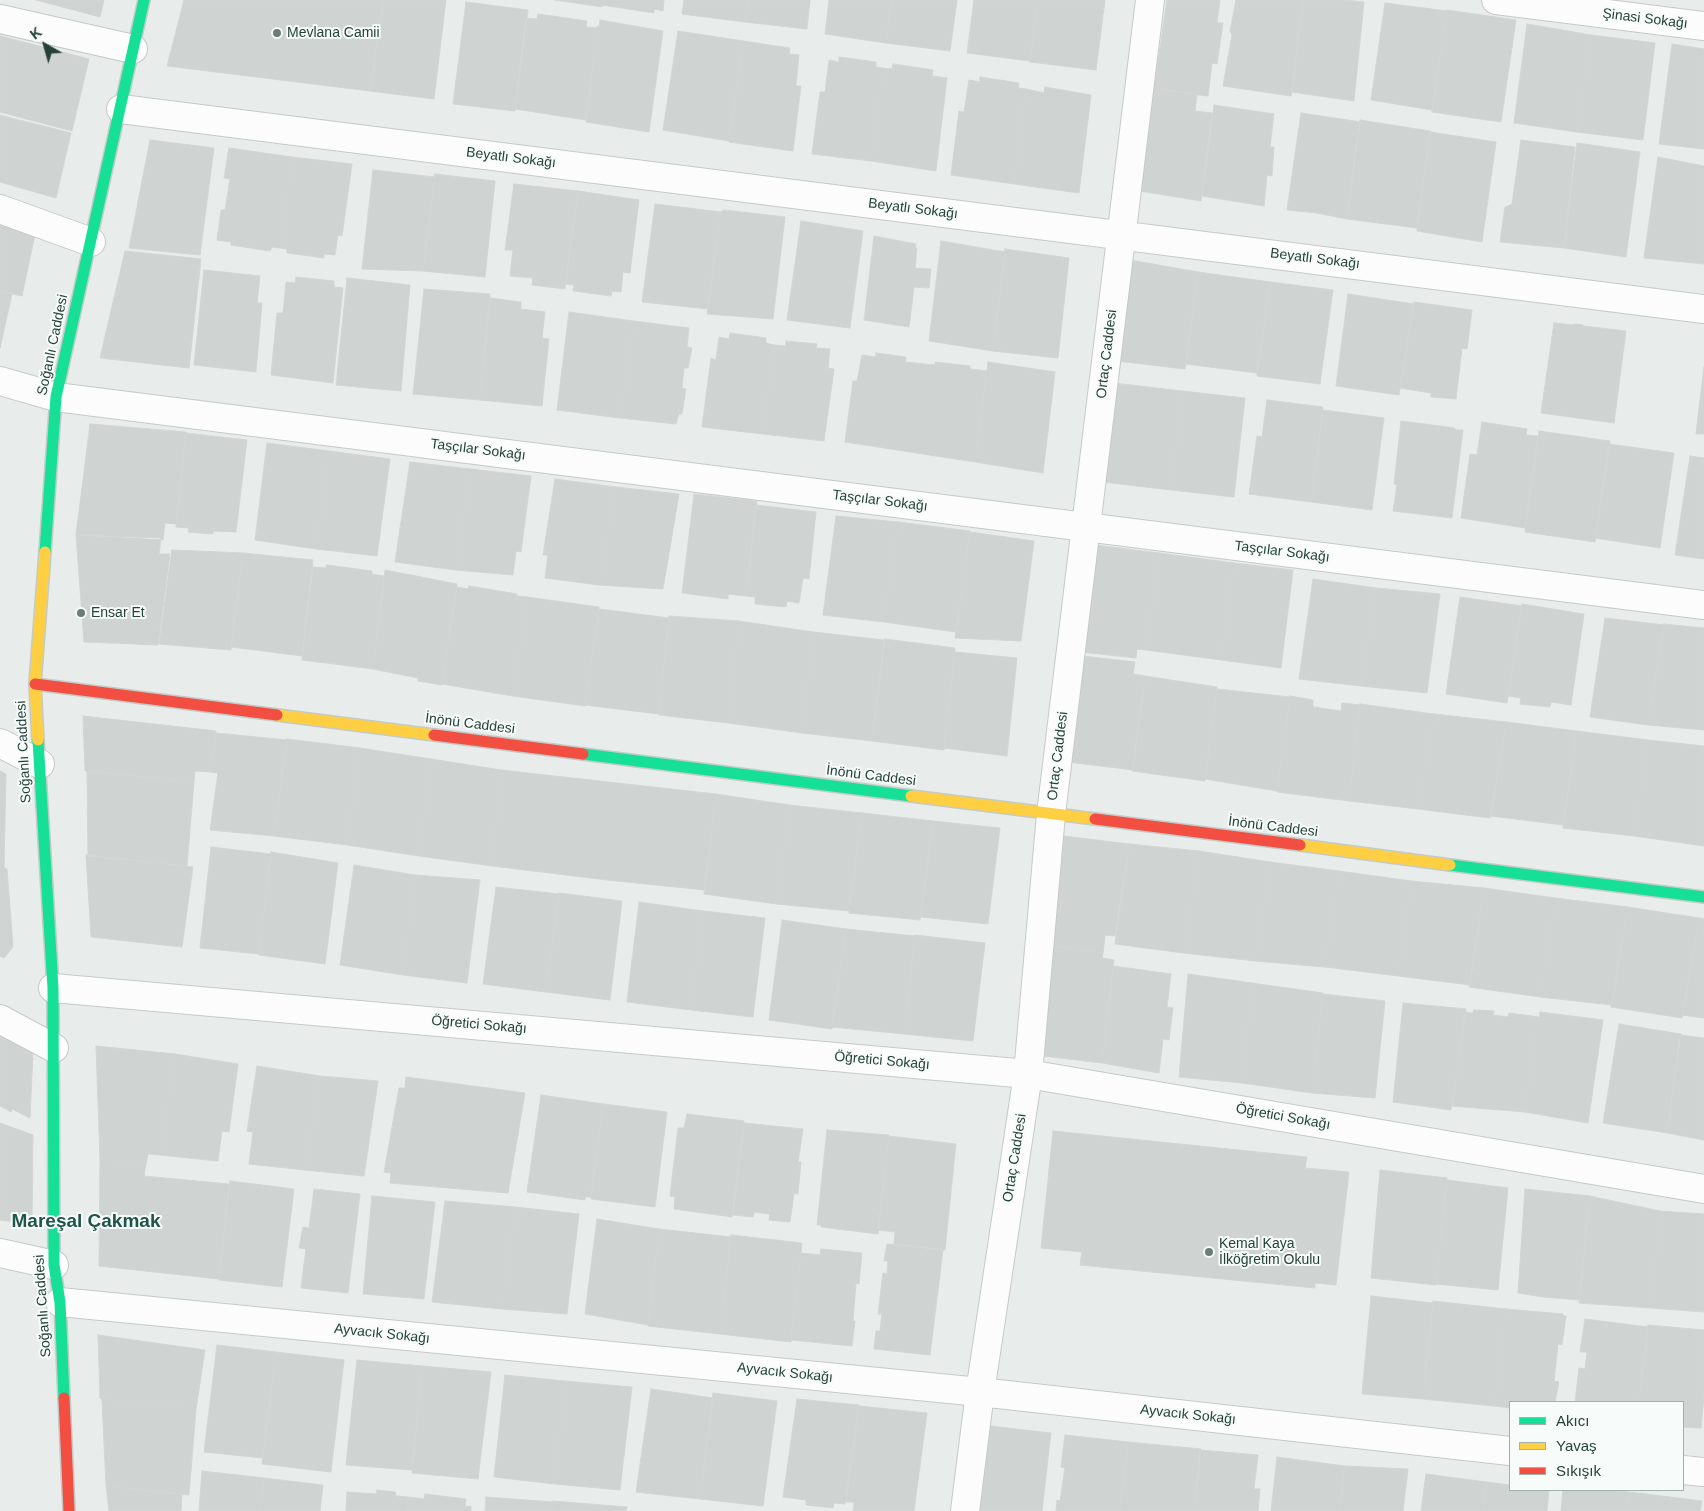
<!DOCTYPE html>
<meta charset="utf-8">
<style>
body{margin:0}
#map{position:relative;width:1704px;height:1511px;overflow:hidden;background:#e8edeb;font-family:Helvetica,sans-serif}
canvas{display:block}
.legend{position:absolute;left:1509px;top:1401px;width:175px;height:90px;box-sizing:border-box;background:#f7fbf9;border:1px solid #a3b1ad;margin:0;padding:6px 9px;list-style:none;font-size:15px;color:#24423a}
.legend li{display:flex;align-items:center;gap:10px;height:25px}
.legend b{width:25px;border:1px solid #a3b1ad}
.north{position:absolute;left:20px;top:20px;width:50px;height:50px;-webkit-text-stroke:4px #f7fbf9;paint-order:stroke;rotate:322deg;font-size:14px;font-weight:700;line-height:20px;text-align:center;color:#24423a}
.north::after{content:'';display:block;margin:auto;width:18px;height:22px;background:#24423a;clip-path:polygon(50% 0,100% 100%,50% 72%,0 100%)}
</style>
<div id="map">
<canvas width="1704" height="1511"></canvas>
<ul class="legend">
<li><b style="height:6px;background:#16e098"></b>Akıcı</li>
<li><b style="height:6px;background:#ffcf43"></b>Yavaş</li>
<li><b style="height:6px;background:#f24e42"></b>Sıkışık</li>
</ul>
<div class="north">K</div>
</div>
<script>
const c = document.querySelector('canvas').getContext('2d');
c.lineJoin = 'round';
function fill(path, color) {
  c.fillStyle = color;
  c.fill(path, 'evenodd');
}
function poly(rows) {
  const path = new Path2D();
  for (const r of rows) {
    path.moveTo(r[0], r[1]);
    for (let i = 2; i < r.length; i += 2) path.lineTo(r[i], r[i + 1]);
  }
  return path;
}
function strokePath(path, color, width, dash) {
  c.strokeStyle = color;
  c.lineWidth = width;
  c.lineCap = dash ? 'butt' : 'round';
  c.setLineDash(dash || []);
  c.stroke(path);
}
function drawText(font, color, halo, rows, align = 'center') {
  c.font = font + ' Helvetica,sans-serif';
  c.lineWidth = 4;
  c.setLineDash([]);
  c.textBaseline = 'middle';
  c.strokeStyle = halo;
  c.fillStyle = color;
  for (const [text, x, y, turn = 0] of rows) {
    c.save();
    c.translate(x, y);
    c.rotate((+turn || 0) * Math.PI / 180);
    c.textAlign = isNaN(turn) ? turn : align;
    if (halo) c.strokeText(text, 0, 0);
    c.fillText(text, 0, 0);
    c.restore();
  }
}
const building = poly([
 [36,0,104,0,100,17,36,0],
 [184,0,383,0,370,91,167,66,184,0],
 [383,0,446,0,434,99,370,91,383,0],
 [555,0,603,0,602,7,555,0],
 [603,0,664,0,663,11,654,9,654,13,602,5,603,0],
 [684,0,748,0,745,22,682,14,684,0],
 [748,0,810,0,807,29,745,22,748,0],
 [829,0,892,0,886,43,825,34,829,0],
 [892,0,957,0,950,51,886,43,892,0],
 [974,0,1038,0,1030,61,967,53,974,0],
 [1038,0,1105,0,1096,70,1030,62,1038,0],
 [1167,0,1220,0,1217,23,1223,23,1217,64,1212,63,1208,96,1154,89,1167,0],
 [1236,0,1303,0,1291,96,1223,86,1232,35,1230,31,1236,0],
 [1303,0,1345,0,1364,2,1354,101,1292,92,1303,0],
 [466,2,528,10,515,111,453,104,466,2],
 [1385,3,1447,11,1432,110,1371,100,1385,3],
 [1447,10,1516,20,1501,122,1432,112,1447,10],
 [538,14,587,21,586,27,597,28,586,120,515,109,526,18,537,19,538,14],
 [600,20,663,31,649,132,586,122,597,28,597,26,599,27,600,20],
 [1527,24,1591,35,1577,132,1514,123,1527,24],
 [678,31,743,41,729,141,663,130,678,31],
 [1591,35,1655,43,1643,140,1577,132,1591,35],
 [0,36,89,59,72,131,0,112,0,36],
 [743,41,790,48,789,54,799,55,796,86,801,86,793,151,729,142,743,41],
 [1672,44,1704,49,1704,149,1659,144,1672,44],
 [839,57,876,62,876,67,883,68,871,161,812,154,820,92,825,92,829,60,839,62,839,57],
 [893,64,933,70,932,76,947,78,936,171,871,161,883,68,892,69,893,64],
 [980,77,1019,83,1018,88,1026,89,1014,184,951,175,959,111,964,112,969,80,980,82,980,77],
 [1045,87,1091,95,1079,193,1014,184,1026,89,1044,93,1045,87],
 [1154,89,1197,94,1195,111,1212,113,1201,201,1140,191,1154,89],
 [1214,105,1274,114,1270,147,1274,147,1272,176,1267,175,1264,206,1202,196,1214,105],
 [1301,113,1361,122,1356,144,1347,219,1317,213,1287,210,1301,113],
 [0,115,71,133,56,198,0,182,0,115],
 [1360,120,1430,131,1417,228,1347,219,1360,120],
 [1430,132,1496,142,1482,242,1417,231,1430,132],
 [150,140,214,148,200,255,129,248,150,140],
 [1521,140,1575,147,1564,248,1500,242,1505,207,1512,204,1521,140],
 [1577,143,1640,152,1626,257,1564,248,1577,143],
 [229,148,292,157,280,248,272,247,270,251,231,245,231,242,217,240,221,210,225,210,230,179,224,178,229,148],
 [292,157,352,164,342,236,338,235,335,255,324,254,324,258,287,253,287,249,280,248,292,157],
 [1658,157,1704,166,1704,264,1644,258,1658,157],
 [373,170,435,177,423,271,362,269,373,170],
 [435,174,495,181,485,277,423,271,435,174],
 [514,184,578,191,565,289,532,285,533,278,510,276,513,250,505,250,514,184],
 [578,191,639,200,630,273,623,272,621,292,612,291,611,296,573,291,574,285,565,284,578,191],
 [655,204,721,212,708,309,642,302,655,204],
 [724,210,785,217,773,319,707,314,721,212,724,210],
 [0,216,37,225,22,296,0,291,0,216],
 [801,221,863,231,850,328,787,320,801,221],
 [874,236,916,244,915,248,917,248,915,268,931,269,929,288,914,287,909,327,864,320,874,236],
 [941,241,1005,252,993,351,929,341,941,241],
 [1005,249,1069,258,1058,358,993,351,1005,249],
 [125,251,201,259,189,368,100,358,125,251],
 [1130,260,1198,272,1185,369,1117,361,1130,260],
 [204,270,260,276,257,303,262,303,256,372,194,365,204,270],
 [1198,272,1270,282,1257,373,1186,364,1198,272],
 [296,277,334,281,334,287,343,288,333,383,271,375,277,313,283,313,286,282,295,283,296,277],
 [347,278,410,285,401,391,336,385,347,278],
 [1270,282,1333,290,1320,384,1257,376,1270,282],
 [424,289,490,294,480,400,413,394,424,289],
 [0,291,12,294,0,348,0,291],
 [1348,294,1414,304,1399,395,1336,386,1348,294],
 [490,298,521,302,521,309,545,312,542,338,549,339,542,406,480,400,490,298],
 [1414,302,1472,310,1467,349,1462,348,1456,399,1431,397,1431,393,1400,388,1414,302],
 [569,312,634,321,620,418,557,410,569,312],
 [634,321,689,328,687,347,692,348,688,368,684,368,682,388,686,389,682,414,679,414,676,424,620,418,634,321],
 [1554,323,1574,325,1574,324,1583,325,1583,326,1626,331,1614,423,1541,413,1554,323],
 [730,333,766,338,766,343,774,345,763,434,702,427,711,358,716,360,719,337,729,339,730,333],
 [786,341,817,344,816,348,830,349,828,368,834,369,824,441,763,434,774,345,786,346,786,341],
 [876,353,906,357,905,362,935,365,935,362,970,366,970,369,987,371,975,462,845,442,853,381,857,381,862,355,876,357,876,353],
 [988,362,1055,372,1043,473,975,462,988,362],
 [1704,367,1704,434,1696,434,1704,367],
 [1114,383,1182,391,1171,490,1103,482,1114,383],
 [1182,391,1245,398,1234,497,1171,490,1182,391],
 [1267,400,1323,407,1311,502,1249,494,1257,436,1262,437,1267,400],
 [1323,410,1384,418,1372,510,1311,502,1323,410],
 [1401,421,1455,428,1455,430,1463,430,1452,518,1393,511,1397,485,1394,484,1401,421],
 [1482,422,1527,429,1526,435,1538,436,1525,528,1461,518,1470,454,1477,455,1482,422],
 [90,424,186,432,176,524,165,523,163,540,76,535,90,424],
 [1539,431,1610,441,1595,542,1525,532,1539,431],
 [186,433,247,440,236,532,213,531,213,534,188,532,189,528,176,527,186,433],
 [267,443,329,451,316,549,255,540,267,443],
 [1609,444,1674,453,1660,548,1595,538,1609,444],
 [329,451,390,459,377,556,316,549,329,451],
 [1690,456,1704,458,1704,559,1675,555,1690,456],
 [410,462,470,469,456,570,395,562,410,462],
 [470,469,531,476,521,552,516,551,513,575,456,570,470,469],
 [555,479,616,487,599,585,545,578,548,555,543,555,555,479],
 [616,487,679,494,663,589,599,585,616,487],
 [694,494,757,501,746,596,728,594,728,599,682,593,694,494],
 [756,505,816,512,809,579,803,578,799,603,787,601,786,607,755,604,755,597,746,596,756,505],
 [836,516,898,522,884,622,823,615,836,516],
 [898,522,970,531,956,632,884,622,898,522],
 [970,532,1034,541,1021,641,955,638,970,532],
 [76,535,161,538,159,554,170,554,158,645,84,642,76,535],
 [1095,545,1159,553,1146,650,1137,649,1136,658,1081,652,1095,545],
 [172,550,243,553,231,650,159,644,172,550],
 [243,553,313,560,302,656,231,647,243,553],
 [1159,553,1234,563,1221,660,1146,650,1159,553],
 [1234,563,1293,570,1281,668,1221,660,1234,563],
 [327,565,372,571,372,574,384,576,373,669,302,660,313,567,326,568,327,565],
 [385,570,457,584,442,685,418,681,418,678,373,669,385,570],
 [1313,579,1376,588,1361,686,1299,679,1313,579],
 [469,586,517,594,517,596,527,597,513,696,442,684,457,587,468,589,469,586],
 [1376,588,1440,594,1427,693,1361,686,1376,588],
 [527,597,599,607,585,706,513,696,527,597],
 [1460,597,1522,606,1507,703,1446,694,1460,597],
 [1522,604,1584,614,1571,705,1551,702,1550,707,1520,704,1521,698,1508,696,1522,604],
 [599,609,669,618,659,714,585,705,599,609],
 [669,616,739,621,728,723,659,715,669,616],
 [1605,618,1664,625,1648,725,1590,717,1605,618],
 [739,621,813,632,802,733,728,723,739,621],
 [1664,624,1704,628,1704,730,1648,725,1664,624],
 [813,632,884,640,872,741,802,733,813,632],
 [885,639,955,648,944,750,872,741,885,639],
 [955,652,1017,658,1007,756,944,748,955,652],
 [1082,656,1135,662,1133,674,1145,676,1133,770,1068,762,1082,656],
 [1145,676,1217,687,1205,781,1132,771,1145,676],
 [1217,689,1290,697,1277,791,1205,779,1217,689],
 [1290,696,1313,700,1313,707,1341,711,1342,703,1360,705,1349,801,1277,792,1290,696],
 [1360,704,1434,714,1418,809,1349,801,1360,704],
 [1434,714,1506,722,1490,818,1418,809,1434,714],
 [83,716,216,731,210,772,195,771,194,782,85,771,83,716],
 [1506,722,1577,731,1563,825,1491,816,1506,722],
 [1577,731,1648,740,1634,836,1563,828,1577,731],
 [216,733,287,740,274,836,210,830,218,773,210,772,216,733],
 [287,739,360,748,347,845,274,836,287,739],
 [1648,740,1704,746,1704,846,1634,836,1648,740],
 [360,748,431,759,419,856,347,845,360,748],
 [431,759,501,770,492,866,419,856,431,759],
 [501,770,716,794,705,890,607,880,492,866,501,770],
 [0,771,6,774,4,867,0,866,0,771],
 [87,771,194,782,187,866,88,856,87,771],
 [716,794,789,805,777,904,704,894,716,794],
 [789,805,862,813,849,911,777,904,789,805],
 [862,813,933,821,920,920,849,913,862,813],
 [933,821,1000,828,988,924,921,917,933,821],
 [1064,836,1129,844,1115,936,1105,935,1103,953,1049,945,1064,836],
 [1129,844,1199,851,1184,953,1115,944,1129,844],
 [211,847,271,854,259,954,200,948,211,847],
 [1199,851,1270,862,1255,961,1184,953,1199,851],
 [271,852,338,863,325,964,259,955,271,852],
 [86,855,193,867,182,947,91,937,86,855],
 [1270,862,1339,871,1325,967,1255,961,1270,862],
 [354,865,415,875,403,975,340,965,354,865],
 [0,866,7,869,13,947,4,958,0,956,0,866],
 [1339,871,1411,881,1398,976,1325,967,1339,871],
 [415,875,480,880,467,983,403,975,415,875],
 [1411,881,1484,888,1470,985,1398,976,1411,881],
 [496,887,559,894,546,992,483,984,496,887],
 [1484,888,1555,898,1540,997,1469,987,1484,888],
 [559,893,622,901,610,1000,546,992,559,893],
 [1555,898,1628,907,1612,1005,1540,997,1555,898],
 [639,902,703,911,691,1010,627,1002,639,902],
 [1628,907,1699,918,1682,1018,1611,1007,1628,907],
 [703,911,765,918,753,1017,691,1010,703,911],
 [1699,918,1704,919,1704,1018,1682,1015,1699,918],
 [782,920,846,929,832,1029,769,1020,782,920],
 [846,929,915,936,904,1034,832,1027,846,929],
 [915,935,985,943,973,1041,904,1034,915,935],
 [1048,945,1103,953,1102,958,1114,960,1102,1063,1035,1055,1048,945],
 [1113,966,1171,974,1167,1007,1173,1008,1169,1040,1163,1039,1159,1073,1102,1063,1113,966],
 [1188,974,1252,983,1242,1083,1179,1077,1188,974],
 [1252,983,1323,993,1312,1093,1242,1083,1252,983],
 [1323,994,1385,1001,1375,1098,1312,1093,1323,994],
 [1403,1003,1466,1009,1451,1110,1393,1102,1403,1003],
 [1474,1010,1494,1011,1493,1015,1508,1017,1509,1013,1539,1017,1539,1020,1537,1020,1525,1112,1452,1106,1465,1012,1473,1013,1474,1010],
 [1540,1012,1603,1020,1588,1123,1525,1112,1537,1020,1539,1020,1540,1012],
 [0,1023,36,1043,33,1053,30,1118,12,1109,11,1112,0,1106,0,1023],
 [1619,1024,1681,1034,1667,1133,1603,1123,1619,1024],
 [1680,1035,1704,1038,1704,1140,1667,1133,1680,1035],
 [96,1046,175,1054,160,1155,148,1154,146,1164,100,1159,96,1046],
 [175,1054,238,1064,229,1132,222,1131,218,1161,160,1155,175,1054],
 [257,1066,320,1076,305,1170,249,1164,253,1132,247,1131,257,1066],
 [320,1076,378,1081,364,1176,305,1170,320,1076],
 [406,1077,525,1093,508,1193,390,1183,391,1173,384,1172,399,1088,405,1088,406,1077],
 [541,1095,603,1104,591,1197,585,1197,585,1200,527,1192,541,1095],
 [603,1104,667,1112,655,1207,591,1199,603,1104],
 [687,1114,744,1121,732,1217,674,1209,675,1197,670,1196,678,1128,684,1128,687,1114],
 [0,1123,33,1135,32,1224,0,1220,0,1123],
 [744,1123,803,1129,798,1162,801,1162,798,1194,794,1193,790,1222,769,1220,770,1214,754,1212,753,1217,733,1215,744,1123],
 [827,1130,889,1135,878,1234,821,1227,821,1225,817,1225,827,1130],
 [1053,1131,1307,1157,1305,1168,1349,1172,1336,1285,1315,1283,1315,1288,1080,1265,1082,1252,1041,1248,1053,1131],
 [889,1136,956,1144,945,1250,894,1244,895,1232,878,1230,889,1136],
 [100,1159,146,1164,144,1176,229,1184,219,1279,99,1266,100,1159],
 [1380,1170,1447,1178,1436,1285,1371,1278,1380,1170],
 [1447,1180,1508,1188,1498,1290,1436,1284,1447,1180],
 [230,1181,294,1189,282,1287,219,1280,230,1181],
 [314,1189,360,1194,348,1293,301,1288,306,1249,299,1248,303,1227,309,1228,314,1189],
 [1525,1189,1590,1196,1579,1300,1543,1297,1518,1293,1525,1189],
 [372,1196,435,1202,424,1299,363,1294,372,1196],
 [1590,1196,1660,1211,1651,1308,1579,1303,1590,1196],
 [445,1201,515,1207,502,1309,432,1302,445,1201],
 [515,1207,579,1214,567,1314,502,1309,515,1207],
 [1660,1211,1704,1214,1704,1312,1651,1308,1660,1211],
 [597,1219,659,1229,648,1325,585,1314,597,1219],
 [659,1229,731,1237,720,1334,648,1326,659,1229],
 [731,1235,802,1243,791,1342,720,1334,731,1235],
 [887,1244,943,1250,930,1355,874,1349,876,1331,880,1331,882,1314,878,1314,883,1273,887,1274,888,1261,884,1261,887,1244],
 [821,1249,862,1253,859,1284,856,1283,853,1321,855,1321,852,1346,791,1340,801,1253,820,1255,821,1249],
 [1371,1296,1433,1303,1423,1399,1362,1394,1371,1296],
 [1433,1301,1506,1309,1494,1406,1423,1399,1433,1301],
 [1506,1309,1563,1314,1563,1316,1566,1316,1562,1345,1558,1344,1554,1381,1559,1382,1555,1402,1510,1402,1510,1408,1494,1406,1506,1309],
 [1585,1319,1648,1327,1639,1402,1575,1402,1579,1368,1585,1369,1587,1352,1580,1352,1585,1319],
 [1648,1325,1704,1330,1704,1396,1701,1428,1683,1427,1683,1402,1639,1402,1648,1325],
 [98,1335,205,1350,196,1409,102,1399,100,1398,98,1335],
 [217,1345,276,1352,263,1458,204,1452,217,1345],
 [276,1352,344,1360,331,1472,262,1464,276,1352],
 [357,1360,422,1366,412,1470,346,1465,357,1360],
 [422,1366,491,1372,478,1479,412,1473,422,1366],
 [505,1375,565,1381,555,1484,494,1477,505,1375],
 [565,1381,632,1387,620,1490,555,1484,565,1381],
 [651,1389,713,1398,700,1499,636,1492,651,1389],
 [713,1393,777,1401,763,1506,700,1499,713,1393],
 [102,1399,196,1409,189,1495,106,1486,102,1399],
 [797,1399,859,1405,845,1504,834,1503,833,1508,806,1505,806,1500,783,1497,797,1399],
 [859,1406,927,1413,914,1511,853,1511,854,1502,846,1502,859,1406],
 [990,1426,1051,1433,1042,1511,980,1511,990,1426],
 [1065,1435,1128,1442,1120,1511,1056,1511,1057,1500,1060,1501,1065,1468,1061,1467,1065,1435],
 [1128,1442,1201,1449,1194,1511,1120,1511,1128,1442],
 [1200,1450,1258,1455,1254,1489,1260,1489,1258,1511,1194,1511,1200,1450],
 [1277,1457,1345,1466,1339,1511,1271,1511,1277,1457],
 [1345,1466,1408,1469,1403,1511,1339,1511,1345,1466],
 [202,1471,264,1478,260,1511,199,1511,202,1471],
 [1426,1474,1486,1482,1483,1511,1421,1511,1426,1474],
 [264,1478,323,1485,320,1511,260,1511,264,1478],
 [1486,1482,1510,1485,1510,1490,1549,1490,1547,1511,1483,1511,1486,1482],
 [106,1486,182,1494,181,1511,109,1511,106,1486],
 [377,1490,395,1492,396,1496,408,1497,407,1511,346,1511,347,1492,376,1494,377,1490],
 [1563,1490,1609,1490,1629,1492,1626,1511,1561,1511,1563,1490],
 [1629,1492,1702,1501,1700,1511,1626,1511,1629,1492],
 [425,1494,466,1499,465,1507,471,1506,471,1511,407,1511,408,1497,424,1499,425,1494],
 [486,1497,553,1502,552,1511,485,1511,486,1497],
 [553,1501,627,1507,626,1511,552,1511,553,1501]
]);
fill(building, '#cfd4d2');
strokePath(building, '#d1d6d4', 1);
const street = poly([
 [1496,0,1704,26],
 [0,19,133,49],
 [121,109,1704,309],
 [0,209,91,242],
 [0,381,56,397,1704,605],
 [0,743,40,764],
 [53,988,1028,1074,1704,1189],
 [0,1019,54,1048],
 [0,1253,54,1265],
 [60,1302,980,1392,1510,1451],
 [1683,1470,1704,1472],
 [965,1511,980,1392,1028,1074,1051,814,1150,0]
]);
const fast = poly([
 [45,552,56,397,144,0],
 [38,740,53,988,54,1265,60,1302,64,1398],
 [583,754,911,796],
 [1450,865,1704,897]
]);
const slow = poly([
 [277,715,434,735],
 [38,740,35,684,45,552],
 [911,796,1095,819],
 [1300,845,1450,865]
]);
const jam = poly([
 [35,684,277,715],
 [434,735,583,754],
 [1095,819,1300,845],
 [64,1398,69,1511]
]);
strokePath(street, '#c5cac8', 30);
strokePath(fast, '#c3cbc8', 14);
strokePath(slow, '#c3cbc8', 14);
strokePath(jam, '#c3cbc8', 14);
strokePath(street, '#fcfcfc', 28);
strokePath(fast, '#16e098', 11);
strokePath(slow, '#ffcf43', 11);
strokePath(jam, '#f24e42', 11);
for (const [x, y, r, color] of [
 [277,33,5,"#697e78"],
 [81,613,5,"#697e78"],
 [1209,1252,5,"#697e78"]
]) {
  const dot = new Path2D();
  dot.arc(x, y, r, 0, 2 * Math.PI);
  c.fillStyle = color;
  c.fill(dot);
  strokePath(dot, '#f7fbf9', 2);
}
drawText('14px', '#24423a', '#f7fbf9', [
 ["Şinasi Sokağı",1645,19,7],
 ["Beyatlı Sokağı",511,158,7],
 ["Beyatlı Sokağı",913,209,7],
 ["Beyatlı Sokağı",1315,259,7],
 ["Soğanlı Caddesi",53,345,-78],
 ["Ortaç Caddesi",1107,354,-83],
 ["Taşçılar Sokağı",478,450,7],
 ["Taşçılar Sokağı",880,501,7],
 ["Taşçılar Sokağı",1282,552,7],
 ["İnönü Caddesi",470,724,7],
 ["Soğanlı Caddesi",24,752,-93],
 ["Ortaç Caddesi",1058,756,-83],
 ["İnönü Caddesi",871,776,7],
 ["İnönü Caddesi",1273,827,7],
 ["Öğretici Sokağı",479,1025,5],
 ["Öğretici Sokağı",882,1061,5],
 ["Öğretici Sokağı",1283,1117,10],
 ["Ortaç Caddesi",1015,1158,-81],
 ["Soğanlı Caddesi",43,1306,-94],
 ["Ayvacık Sokağı",382,1334,6],
 ["Ayvacık Sokağı",785,1373,6],
 ["Ayvacık Sokağı",1188,1415,6]
]);
drawText('14px', '#24423a', '#f7fbf9', [
 ["Mevlana Camii",287,33],
 ["Ensar Et",91,613],
 ["Kemal Kaya",1219,1244],
 ["İlköğretim Okulu",1219,1260]
], 'left');
drawText('bold 19px', '#1f5548', '#f7fbf9', [
 ["Mareşal Çakmak",86,1222]
]);
</script>
